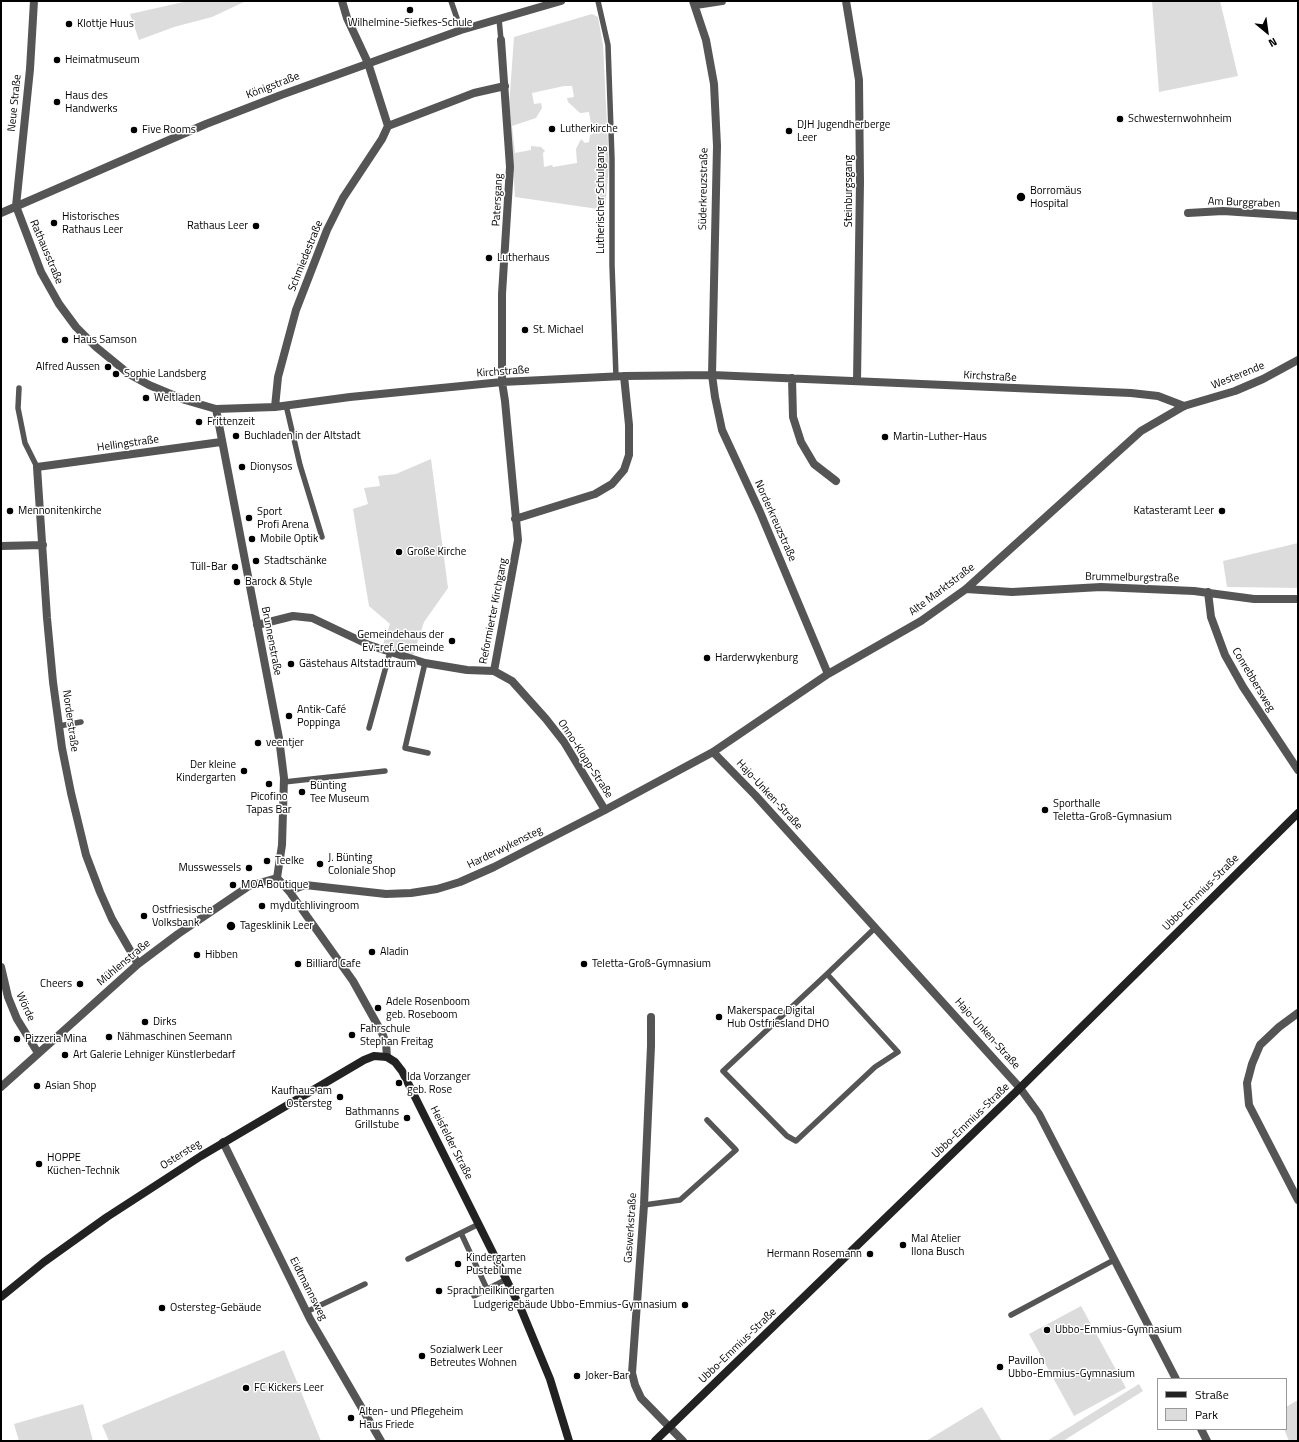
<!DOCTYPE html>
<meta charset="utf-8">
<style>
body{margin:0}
#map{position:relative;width:1299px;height:1442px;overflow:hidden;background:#fff;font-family:"Titillium Web",sans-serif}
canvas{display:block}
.frame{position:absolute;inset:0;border:2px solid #000;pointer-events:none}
.legend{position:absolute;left:1157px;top:1378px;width:130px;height:52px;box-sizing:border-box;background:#fff;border:1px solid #999;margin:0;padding:5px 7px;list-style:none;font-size:12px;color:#000}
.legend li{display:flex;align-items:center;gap:8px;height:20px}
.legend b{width:20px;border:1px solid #999}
.north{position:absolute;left:1247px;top:12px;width:40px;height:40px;-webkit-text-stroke:3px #fff;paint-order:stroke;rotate:151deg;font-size:11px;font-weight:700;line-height:16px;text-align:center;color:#000}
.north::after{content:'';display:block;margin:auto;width:14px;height:18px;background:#000;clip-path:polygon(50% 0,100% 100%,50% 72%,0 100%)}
</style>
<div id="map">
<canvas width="1299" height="1442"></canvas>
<div class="frame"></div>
<ul class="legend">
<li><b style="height:5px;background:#222"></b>Straße</li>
<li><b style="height:11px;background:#dcdcdc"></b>Park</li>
</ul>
<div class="north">N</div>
</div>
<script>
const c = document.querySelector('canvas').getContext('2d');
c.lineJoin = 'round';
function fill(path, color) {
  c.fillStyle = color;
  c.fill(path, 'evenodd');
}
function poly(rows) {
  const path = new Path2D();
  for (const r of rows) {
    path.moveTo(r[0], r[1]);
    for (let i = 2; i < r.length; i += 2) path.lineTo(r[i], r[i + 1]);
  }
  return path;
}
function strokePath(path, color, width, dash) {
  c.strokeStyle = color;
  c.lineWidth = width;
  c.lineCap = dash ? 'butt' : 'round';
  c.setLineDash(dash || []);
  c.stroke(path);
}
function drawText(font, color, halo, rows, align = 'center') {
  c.font = font + ' "Titillium Web",sans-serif';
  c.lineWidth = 3;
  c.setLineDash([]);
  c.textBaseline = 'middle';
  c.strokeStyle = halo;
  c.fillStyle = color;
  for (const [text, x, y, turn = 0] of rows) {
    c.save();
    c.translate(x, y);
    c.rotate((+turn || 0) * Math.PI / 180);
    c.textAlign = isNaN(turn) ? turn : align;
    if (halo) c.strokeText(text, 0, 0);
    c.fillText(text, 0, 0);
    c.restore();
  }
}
fill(poly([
 [188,1,246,1,212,17,174,27,139,40,130,14],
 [1152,1,1220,1,1238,76,1159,92],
 [592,14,598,17,603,45,609,165,605,210,515,197,509,107,514,37],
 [564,86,572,86,574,97,567,98,568,102,580,113,589,112,593,134,590,135,589,142,585,143,581,139,576,149,577,163,553,167,552,165,544,167,543,153,545,151,541,147,531,146,531,150,515,153,512,126,536,118,542,108,541,103,534,104,532,93],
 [431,459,448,588,424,622,413,656,382,647,390,624,369,606,353,509,368,504,364,488,380,486,378,476,396,474],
 [1298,543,1298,588,1227,587,1223,561],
 [1081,1306,1126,1388,1074,1416,1029,1334],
 [284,1350,321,1441,109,1441,102,1425],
 [1139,1384,1143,1391,1063,1441,1047,1441],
 [1298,1400,1298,1441,1289,1441,1284,1429,1286,1429,1286,1407],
 [83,1404,93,1441,19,1441,14,1424],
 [982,1407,1002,1441,925,1441,926,1441]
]), '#dcdcdc');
strokePath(poly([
 [451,1,461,30],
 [598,1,608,45,612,159,612,265,616,377],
 [499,19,501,40],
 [19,388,18,408,25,443,37,467],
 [286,405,300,465,322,537],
 [425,663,405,748,428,753],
 [59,726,81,722],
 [369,728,390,652],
 [284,782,385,771],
 [827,974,723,1071,787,1136,796,1141,875,1067,898,1052,827,974,875,928],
 [644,1205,680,1200,736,1150,707,1120],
 [461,1233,487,1289],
 [408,1259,479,1224],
 [474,1296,507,1279],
 [306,1312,365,1284],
 [1011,1315,1114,1260]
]), '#555', 5.5);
strokePath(poly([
 [34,1,30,69,16,206,41,272,59,304,76,327,96,347,129,374,149,385,185,400,216,409,275,407,350,397,502,382,624,376,712,375,1131,393,1158,396,1184,406],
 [693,1,706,40,714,84,717,146,712,375,715,397,722,430,760,512,828,674],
 [846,1,859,80,860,182,857,381],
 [696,5,722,1],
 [388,126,474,93,505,86],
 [1,213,206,124,281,95,461,30,561,1],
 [1188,213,1223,211,1298,216],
 [792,378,793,417,801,442,814,464,836,481],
 [275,407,278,377,296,310,327,230,343,198,382,139,388,126,368,63,347,18,342,1],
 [216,409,279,738,284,778,282,845,277,878],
 [515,519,595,494,612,484,624,470,629,455,629,425,624,376],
 [1,546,43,545],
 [966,589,1012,592,1101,587,1194,591,1254,599,1298,599],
 [1208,592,1211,617,1225,655,1243,687,1298,770],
 [257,625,293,616,312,618,369,645,425,663,467,670,494,671,512,681,546,719,564,742,605,810],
 [494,671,518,540,505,401,502,382,502,294,510,167,501,40],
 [713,752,755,795,1020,1088,1039,1114,1176,1379],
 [277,878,289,891,353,981,382,1033,386,1043,387,1057],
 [289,891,305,885,386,894,411,893,437,889,460,882,494,867,605,810,713,752,828,674,921,621,966,589,1141,431,1184,406,1235,391,1263,379,1298,360],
 [138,964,112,919,100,892,86,855,71,793,62,748,53,682,47,618,37,467,221,442],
 [1,967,8,997,17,1019,38,1053],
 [1298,1013,1279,1027,1260,1045,1252,1064,1247,1083,1249,1105,1298,1200],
 [651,1017,651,1046,644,1205,632,1373,635,1385,641,1398,683,1441],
 [1,1087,138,964,178,934,249,886,277,878],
 [223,1142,310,1319,381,1441],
 [1201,1429,1207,1441]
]), '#555', 8);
strokePath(poly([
 [1,1297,44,1262,107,1217,201,1156,364,1060,374,1056,387,1057,395,1062,402,1071,521,1309,550,1379,569,1441],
 [655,1441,1020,1088,1298,813]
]), '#222', 8);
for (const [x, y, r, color] of [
 [410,10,4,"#000"],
 [69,24,4,"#000"],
 [57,60,4,"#000"],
 [57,102,4,"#000"],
 [1120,119,4,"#000"],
 [552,129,4,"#000"],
 [134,130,4,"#000"],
 [789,131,4,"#000"],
 [1021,197,5,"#000"],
 [54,223,4,"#000"],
 [256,226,4,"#000"],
 [489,258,4,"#000"],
 [525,330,4,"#000"],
 [65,340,4,"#000"],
 [108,367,4,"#000"],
 [116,374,4,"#000"],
 [146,398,4,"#000"],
 [199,422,4,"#000"],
 [236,436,4,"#000"],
 [885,437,4,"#000"],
 [242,467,4,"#000"],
 [10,511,4,"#000"],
 [1222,511,4,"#000"],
 [249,518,4,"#000"],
 [252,539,4,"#000"],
 [399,552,4,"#000"],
 [256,561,4,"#000"],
 [235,567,4,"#000"],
 [237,582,4,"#000"],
 [452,641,4,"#000"],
 [707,658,4,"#000"],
 [291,664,4,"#000"],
 [289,716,4,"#000"],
 [258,743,4,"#000"],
 [244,771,4,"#000"],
 [269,784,4,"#000"],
 [302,792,4,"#000"],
 [1045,810,4,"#000"],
 [267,861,4,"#000"],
 [320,864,4,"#000"],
 [249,868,4,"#000"],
 [233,885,4,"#000"],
 [262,906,4,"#000"],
 [144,916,4,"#000"],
 [231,926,5,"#000"],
 [372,952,4,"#000"],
 [197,955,4,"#000"],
 [298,964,4,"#000"],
 [584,964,4,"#000"],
 [80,984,4,"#000"],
 [378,1008,4,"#000"],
 [719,1017,4,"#000"],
 [145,1022,4,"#000"],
 [352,1035,4,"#000"],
 [109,1037,4,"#000"],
 [17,1039,4,"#000"],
 [65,1055,4,"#000"],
 [399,1083,4,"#000"],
 [37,1086,4,"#000"],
 [340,1097,4,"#000"],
 [407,1118,4,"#000"],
 [39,1164,4,"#000"],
 [903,1245,4,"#000"],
 [870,1254,4,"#000"],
 [458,1264,4,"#000"],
 [439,1291,4,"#000"],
 [685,1305,4,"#000"],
 [162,1308,4,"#000"],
 [1047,1330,4,"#000"],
 [422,1356,4,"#000"],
 [1000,1367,4,"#000"],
 [577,1376,4,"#000"],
 [246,1388,4,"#000"],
 [351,1418,4,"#000"]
]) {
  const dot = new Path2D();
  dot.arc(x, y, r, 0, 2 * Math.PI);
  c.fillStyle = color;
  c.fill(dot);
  strokePath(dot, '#fff', 1.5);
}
drawText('11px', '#000', '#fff', [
 ["Wilhelmine-Siefkes-Schule",410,23,"center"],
 ["Klottje Huus",77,24],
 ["Heimatmuseum",65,60],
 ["Haus des",65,96],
 ["Handwerks",65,109],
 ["Schwesternwohnheim",1128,119],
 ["DJH Jugendherberge",797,125],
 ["Leer",797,138],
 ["Lutherkirche",560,129],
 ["Five Rooms",142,130],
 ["Borromäus",1030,191],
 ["Hospital",1030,204],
 ["Historisches",62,217],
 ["Rathaus Leer",62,230],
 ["Rathaus Leer",248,226,"right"],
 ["Lutherhaus",497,258],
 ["St. Michael",533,330],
 ["Haus Samson",73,340],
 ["Alfred Aussen",100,367,"right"],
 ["Sophie Landsberg",124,374],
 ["Weltladen",154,398],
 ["Frittenzeit",207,422],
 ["Buchladen in der Altstadt",244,436],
 ["Martin-Luther-Haus",893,437],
 ["Dionysos",250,467],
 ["Mennonitenkirche",18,511],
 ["Katasteramt Leer",1214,511,"right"],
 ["Sport",257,512],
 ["Profi Arena",257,525],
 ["Mobile Optik",260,539],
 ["Große Kirche",407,552],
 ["Stadtschänke",264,561],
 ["Tüll-Bar",227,567,"right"],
 ["Barock & Style",245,582],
 ["Gemeindehaus der",444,635,"right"],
 ["Ev.-ref. Gemeinde",444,648,"right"],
 ["Harderwykenburg",715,658],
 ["Gästehaus Altstadttraum",299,664],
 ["Antik-Café",297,710],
 ["Poppinga",297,723],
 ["veentjer",266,743],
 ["Der kleine",236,765,"right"],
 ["Kindergarten",236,778,"right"],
 ["Bünting",310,786],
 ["Tee Museum",310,799],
 ["Picofino",269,797,"center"],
 ["Tapas Bar",269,810,"center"],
 ["Sporthalle",1053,804],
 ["Teletta-Groß-Gymnasium",1053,817],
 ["J. Bünting",328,858],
 ["Coloniale Shop",328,871],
 ["Teelke",275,861],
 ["Musswessels",241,868,"right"],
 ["MOA Boutique",241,885],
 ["mydutchlivingroom",270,906],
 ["Ostfriesische",152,910],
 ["Volksbank",152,923],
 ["Tagesklinik Leer",240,926],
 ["Aladin",380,952],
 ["Hibben",205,955],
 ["Billiard Cafe",306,964],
 ["Teletta-Groß-Gymnasium",592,964],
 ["Cheers",72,984,"right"],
 ["Adele Rosenboom",386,1002],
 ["geb. Roseboom",386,1015],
 ["Makerspace Digital",727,1011],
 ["Hub Ostfriesland DHO",727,1024],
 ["Dirks",153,1022],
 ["Fahrschule",360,1029],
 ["Stephan Freitag",360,1042],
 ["Nähmaschinen Seemann",117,1037],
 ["Pizzeria Mina",25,1039],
 ["Art Galerie Lehniger Künstlerbedarf",73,1055],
 ["Ida Vorzanger",407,1077],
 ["geb. Rose",407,1090],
 ["Asian Shop",45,1086],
 ["Kaufhaus am",332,1091,"right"],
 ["Ostersteg",332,1104,"right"],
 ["Bathmanns",399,1112,"right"],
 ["Grillstube",399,1125,"right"],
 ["HOPPE",47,1158],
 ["Küchen-Technik",47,1171],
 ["Mal Atelier",911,1239],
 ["Ilona Busch",911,1252],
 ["Hermann Rosemann",862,1254,"right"],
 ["Kindergarten",466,1258],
 ["Pusteblume",466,1271],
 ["Sprachheilkindergarten",447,1291],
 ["Ludgerigebäude Ubbo-Emmius-Gymnasium",677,1305,"right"],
 ["Ostersteg-Gebäude",170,1308],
 ["Ubbo-Emmius-Gymnasium",1055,1330],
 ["Sozialwerk Leer",430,1350],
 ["Betreutes Wohnen",430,1363],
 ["Pavillon",1008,1361],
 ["Ubbo-Emmius-Gymnasium",1008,1374],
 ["Joker-Bar",585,1376],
 ["FC Kickers Leer",254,1388],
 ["Alten- und Pflegeheim",359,1412],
 ["Haus Friede",359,1425]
], 'left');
drawText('11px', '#000', '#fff', [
 ["Königstraße",273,86,-21],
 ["Neue Straße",15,103,-84],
 ["Süderkreuzstraße",704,189,-89],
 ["Steinburgsgang",849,191,-90],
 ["Patersgang",498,200,-87],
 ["Lutherischer Schulgang",601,200,-90],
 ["Am Burggraben",1244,203,2],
 ["Rathausstraße",46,252,67],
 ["Schmiedestraße",306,256,-68],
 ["Kirchstraße",503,372,-4],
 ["Westerende",1238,376,-22],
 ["Kirchstraße",990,377,3],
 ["Hellingstraße",128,444,-8],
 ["Norderkreuzstraße",775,521,66],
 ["Brummelburgstraße",1132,578,1],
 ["Alte Marktstraße",942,590,-37],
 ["Reformierter Kirchgang",494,611,-79],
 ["Brunnenstraße",271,641,79],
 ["Conrebbersweg",1253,680,59],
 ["Norderstraße",70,721,82],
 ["Onno-Klopp-Straße",585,759,57],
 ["Hajo-Unken-Straße",769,795,47],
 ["Harderwykensteg",505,848,-26],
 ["Ubbo-Emmius-Straße",1201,893,-45],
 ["Mühlenstraße",124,963,-40],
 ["Wörde",25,1007,65],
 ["Hajo-Unken-Straße",987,1034,48],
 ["Ubbo-Emmius-Straße",971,1121,-44],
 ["Heisfelder Straße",451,1143,63],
 ["Ostersteg",181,1155,-32],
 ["Gaswerkstraße",631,1228,-86],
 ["Eidtmannsweg",308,1289,63],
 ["Ubbo-Emmius-Straße",738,1346,-44]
]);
</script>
